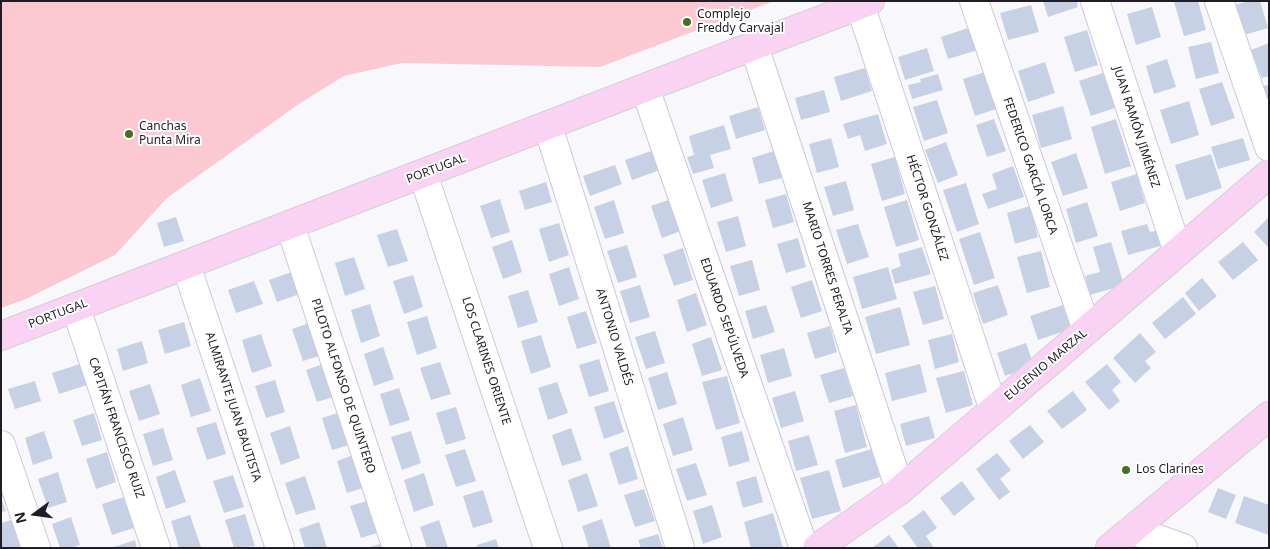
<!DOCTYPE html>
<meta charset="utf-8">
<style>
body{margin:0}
#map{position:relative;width:1270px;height:549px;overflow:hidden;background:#f8f7fb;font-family:"Noto Sans",sans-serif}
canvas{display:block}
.frame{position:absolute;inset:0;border:2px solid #1f1d25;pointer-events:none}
.north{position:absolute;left:10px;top:489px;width:50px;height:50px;-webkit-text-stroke:4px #fff;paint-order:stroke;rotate:256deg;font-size:14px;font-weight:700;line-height:20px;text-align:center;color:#1f1d25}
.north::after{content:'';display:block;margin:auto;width:18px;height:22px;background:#1f1d25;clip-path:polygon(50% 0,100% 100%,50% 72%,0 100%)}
</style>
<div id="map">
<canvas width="1270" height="549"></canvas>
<div class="frame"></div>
<div class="north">N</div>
</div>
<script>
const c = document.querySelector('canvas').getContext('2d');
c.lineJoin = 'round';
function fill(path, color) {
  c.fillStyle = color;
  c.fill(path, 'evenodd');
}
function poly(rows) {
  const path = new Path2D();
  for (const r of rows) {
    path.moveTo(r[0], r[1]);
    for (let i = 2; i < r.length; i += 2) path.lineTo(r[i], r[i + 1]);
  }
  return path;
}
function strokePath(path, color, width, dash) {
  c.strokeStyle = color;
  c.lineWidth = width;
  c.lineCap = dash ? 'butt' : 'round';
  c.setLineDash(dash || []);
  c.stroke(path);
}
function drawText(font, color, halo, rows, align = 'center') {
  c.font = font + ' "Noto Sans",sans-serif';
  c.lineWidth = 4;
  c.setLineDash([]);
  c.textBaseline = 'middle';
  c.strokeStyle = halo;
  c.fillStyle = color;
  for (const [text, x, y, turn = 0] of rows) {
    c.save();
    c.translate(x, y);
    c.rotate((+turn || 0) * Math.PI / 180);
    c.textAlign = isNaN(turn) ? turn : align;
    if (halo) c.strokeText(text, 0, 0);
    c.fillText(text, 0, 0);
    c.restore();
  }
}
fill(poly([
 [1,1,774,1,600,67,402,63,344,76,299,104,167,198,115,255,26,299,1,308]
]), '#fcc9d3');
fill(poly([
 [1043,1,1077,1,1078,7,1048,17],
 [1198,1,1206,30,1184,36,1174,2],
 [1249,1,1260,1,1268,28,1244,35,1235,5],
 [1031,5,1039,32,1008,40,1000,13],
 [1152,7,1161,37,1136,45,1127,14],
 [971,27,978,50,948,59,941,37],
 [1087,30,1098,65,1075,72,1064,37],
 [1211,42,1219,73,1196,79,1188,47],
 [1269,43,1269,76,1262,78,1251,50],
 [927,48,934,71,905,80,898,57],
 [1167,59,1176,87,1154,94,1146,66],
 [1045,62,1055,93,1028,102,1018,71],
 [865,68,872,91,841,101,834,77],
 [985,72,996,109,975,116,963,79],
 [1103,73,1115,108,1091,116,1079,81],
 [938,74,943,90,912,99,908,85,921,82,920,79],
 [1222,82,1235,118,1211,126,1199,89],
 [1269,85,1269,101,1268,101,1263,86],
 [824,90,830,112,801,120,795,98],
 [937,100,948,133,924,141,913,107],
 [1189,101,1199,135,1171,144,1160,110],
 [1063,106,1072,139,1041,148,1032,115],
 [758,107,765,130,736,139,729,116],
 [878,114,887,144,865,151,860,135,848,139,843,124],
 [994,119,1006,151,987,157,976,125],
 [1116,119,1131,166,1105,174,1091,127],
 [724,125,731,149,710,155,714,168,693,174,687,157,694,155,689,136],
 [831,138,839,167,817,173,809,144],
 [1243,138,1250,160,1218,169,1211,147],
 [946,142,958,175,938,183,925,150],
 [657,149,663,169,632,180,625,160],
 [774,151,782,178,759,184,752,158],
 [1076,153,1088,188,1063,196,1051,162],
 [1211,154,1222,188,1186,200,1175,165],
 [895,157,905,194,882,201,871,164],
 [615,165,622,184,590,196,583,176],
 [1013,166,1024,197,988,209,982,194,997,189,992,174],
 [725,173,733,201,711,208,702,180],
 [1137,174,1145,203,1120,211,1111,182],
 [846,181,854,210,833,216,824,187],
 [546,182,552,202,525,210,519,191],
 [966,183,979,224,957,232,943,190],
 [786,194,794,222,773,228,765,200],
 [500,199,510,232,491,238,480,206],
 [671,199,681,231,662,238,651,206],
 [614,200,624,233,605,239,594,207],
 [907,200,919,240,896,247,884,207],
 [1087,202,1098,236,1076,243,1066,209],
 [1030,206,1038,237,1015,244,1007,213],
 [738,216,746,246,726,252,717,222],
 [176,217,184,241,164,247,157,223],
 [1269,217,1269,248,1254,232],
 [559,223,569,255,549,262,539,229],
 [858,224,869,257,847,264,836,230],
 [1147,224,1150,232,1159,230,1164,245,1128,255,1121,231],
 [397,229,408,261,388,267,377,235],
 [980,232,995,278,974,285,959,239],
 [798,238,806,267,786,273,777,244],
 [512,240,522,272,503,279,492,247],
 [1111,242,1124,285,1090,295,1085,276,1100,272,1093,247],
 [1243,242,1258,260,1233,280,1218,262],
 [627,245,637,277,618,283,607,251],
 [922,247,931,274,895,284,891,270,901,266,898,254],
 [683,248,693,280,674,286,663,255],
 [1041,251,1050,287,1027,293,1017,257],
 [354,257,365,289,345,296,335,263],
 [752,260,760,290,739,296,730,266],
 [569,267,579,299,559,306,549,274],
 [888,267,897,299,862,309,853,277],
 [297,270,305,292,277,302,269,280],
 [413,275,423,307,404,314,393,281],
 [1202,278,1217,296,1199,311,1185,293],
 [812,280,822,311,801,318,791,287],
 [254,281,263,304,236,313,228,290],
 [640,285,650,317,630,323,620,291],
 [998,285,1008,315,983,324,973,293],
 [935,286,944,319,923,325,913,292],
 [528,290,538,322,518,328,508,296],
 [696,293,707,325,687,332,677,300],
 [1183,297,1196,314,1165,339,1152,323],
 [370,304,380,336,361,343,351,310],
 [766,305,775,332,753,339,745,311],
 [1063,305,1071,329,1038,340,1030,316],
 [900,307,910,345,876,354,865,317],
 [586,311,597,343,577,349,567,317],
 [427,316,437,348,417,355,407,322],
 [184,322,191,346,165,354,158,330],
 [312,322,322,355,303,361,292,329],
 [830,326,837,352,815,359,807,333],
 [655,331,665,363,646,369,635,337],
 [1140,333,1156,352,1145,361,1151,368,1135,383,1113,358],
 [261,334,272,366,252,373,242,340],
 [952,334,959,362,935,369,928,340],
 [541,335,551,367,531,374,521,341],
 [711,337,722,370,702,376,692,344],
 [142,341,148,363,123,371,117,349],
 [1026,343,1034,366,1005,376,997,353],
 [383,347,394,379,374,386,364,354],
 [784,348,792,376,768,383,760,355],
 [599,359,609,391,589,397,579,365],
 [440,362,451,394,431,400,420,368],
 [326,363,336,396,317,402,306,370],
 [80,364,87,385,59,394,52,373],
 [920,364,927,392,892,401,885,373],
 [1107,364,1121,382,1112,390,1120,401,1109,410,1085,382],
 [844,368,853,396,829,403,820,375],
 [964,371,973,405,946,413,936,378],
 [667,372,677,404,658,410,648,378],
 [727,376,740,423,716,430,702,382],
 [200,378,211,411,191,417,181,385],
 [275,380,285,412,266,418,255,386],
 [35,381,41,401,15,409,8,389],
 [557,382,568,413,548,420,538,388],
 [150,384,160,414,139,421,129,391],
 [399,388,410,420,390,426,380,394],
 [795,391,804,421,781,428,772,398],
 [1073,391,1087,410,1062,429,1047,411],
 [614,401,624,432,604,439,594,407],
 [856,405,867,447,845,453,834,411],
 [456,407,466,439,446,445,436,413],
 [341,412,352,444,332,450,322,418],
 [94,413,102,440,82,446,73,420],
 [929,416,935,438,906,446,900,424],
 [683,417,693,450,673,456,663,424],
 [216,422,226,454,207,460,196,428],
 [1030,425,1044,442,1023,459,1009,441],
 [290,426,300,458,281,465,270,433],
 [163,428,173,460,153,466,143,434],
 [571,428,582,460,562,466,552,435],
 [44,431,53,458,33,465,25,438],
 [411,431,421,463,402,470,391,437],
 [742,431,750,461,729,467,721,437],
 [809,435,818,465,796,471,788,441],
 [628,446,638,479,619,485,609,453],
 [465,449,476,481,456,487,445,455],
 [872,449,880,477,843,488,835,460],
 [107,452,116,482,96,489,86,459],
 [997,453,1011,470,1000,479,1010,492,999,500,976,469],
 [356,454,366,487,347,493,337,461],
 [696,463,707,495,687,501,676,469],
 [175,470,186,502,166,509,156,477],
 [829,470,841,511,812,519,800,478],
 [58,472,67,502,48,508,38,479],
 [424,473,434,505,414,512,404,480],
 [587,473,598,506,578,512,568,480],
 [233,475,244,507,224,513,213,481],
 [305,476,316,509,296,515,285,483],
 [756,476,763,502,743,508,736,482],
 [962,481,975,499,954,516,940,498],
 [1218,488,1236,495,1226,519,1208,512],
 [644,489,655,521,635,527,624,495],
 [483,490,493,522,473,528,463,496],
 [1244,496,1269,505,1269,535,1235,523],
 [124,497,134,528,112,535,102,504],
 [1,498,6,511,1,512],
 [370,500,380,532,361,538,350,506],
 [712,505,722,537,703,544,693,511],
 [924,510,937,528,926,536,934,548,918,548,902,526],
 [773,513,783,548,751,548,744,522],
 [245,514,255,546,234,548,225,520],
 [190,515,201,547,179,548,171,521],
 [71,517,80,545,71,548,60,548,52,524],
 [602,519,611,548,589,548,582,526],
 [12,520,21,548,1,548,1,523],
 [439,520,448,548,427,548,420,527],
 [319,522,327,548,305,548,299,529],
 [658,534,663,548,641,548,638,540],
 [889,535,899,548,872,548],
 [496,539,499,548,477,548,477,545],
 [135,540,137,548,114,548,114,547],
 [383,543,384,548,370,548,370,547]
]), '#c7d1e6');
const minor = poly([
 [974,1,1087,330],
 [1095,1,1178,252],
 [1219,1,1269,147],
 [860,5,994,410],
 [754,46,900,490],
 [645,88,804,548],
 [548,126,680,548],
 [423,174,548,548],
 [290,225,397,548],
 [186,265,280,548],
 [76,308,156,548],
 [1,445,36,548],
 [1132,530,1183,548]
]);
const major = poly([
 [1,336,870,1],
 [817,548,900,490,1269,174],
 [1110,548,1269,416]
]);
strokePath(minor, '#cec7de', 30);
strokePath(major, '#d2d2d3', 30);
strokePath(minor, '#fff', 28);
strokePath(major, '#fad2f3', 28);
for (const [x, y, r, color] of [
 [687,22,5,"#476e28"],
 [129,134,5,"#476e28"],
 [1126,470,5,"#476e28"]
]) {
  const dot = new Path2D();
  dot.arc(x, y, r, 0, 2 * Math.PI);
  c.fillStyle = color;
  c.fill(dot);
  strokePath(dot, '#fff', 2);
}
drawText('12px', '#1f1d25', '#fff', [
 ["Complejo",697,15],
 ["Freddy Carvajal",697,29],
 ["Canchas",139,127],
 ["Punta Mira",139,141],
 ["Los Clarines",1136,470]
], 'left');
drawText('12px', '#1f1d25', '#fff', [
 ["JUAN RAMÓN JIMÉNEZ",1136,127,72],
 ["FEDERICO GARCÍA LORCA",1030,166,71],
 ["PORTUGAL",436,169,-21],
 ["HÉCTOR GONZÁLEZ",927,208,72],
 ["MARIO TORRES PERALTA",827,268,72],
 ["PORTUGAL",58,314,-21],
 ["EDUARDO SEPÚLVEDA",724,318,71],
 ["ANTONIO VALDÉS",614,337,73],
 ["LOS CLARINES ORIENTE",486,361,72],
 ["EUGENIO MARZAL",1046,365,-40],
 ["PILOTO ALFONSO DE QUINTERO",343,386,72],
 ["ALMIRANTE JUAN BAUTISTA",233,407,72],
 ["CAPITÁN FRANCISCO RUIZ",116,428,71]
]);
</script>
